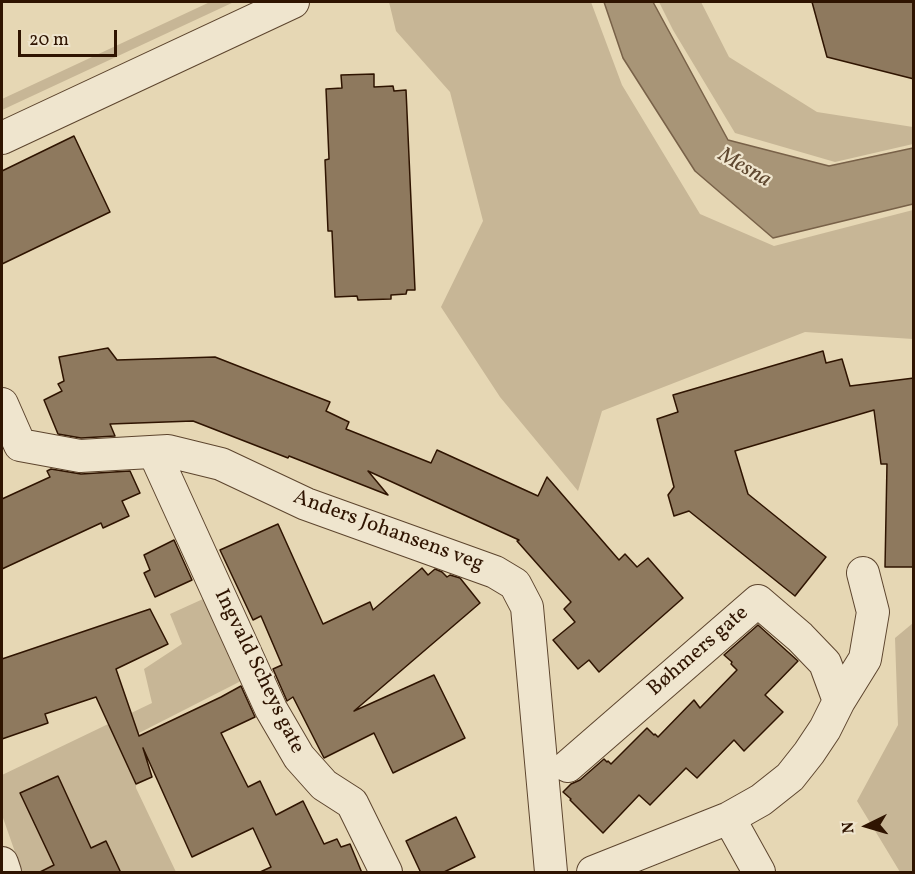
<!DOCTYPE html>
<meta charset="utf-8">
<style>
body{margin:0}
#map{position:relative;width:915px;height:874px;overflow:hidden;background:#e6d7b4;font-family:Vollkorn,serif}
canvas{display:block}
.frame{position:absolute;inset:0;border:3px solid #2f1401;pointer-events:none}
.north{position:absolute;left:837px;top:796px;width:60px;height:60px;-webkit-text-stroke:4px #efe5ce;paint-order:stroke;rotate:265deg;font-size:16px;font-weight:700;line-height:24px;text-align:center;color:#2f1401}
.north::after{content:'';display:block;margin:auto;width:21px;height:27px;background:#2f1401;clip-path:polygon(50% 0,100% 100%,50% 72%,0 100%)}
.scale{position:absolute;left:18px;top:30px;width:99px;height:27px;box-sizing:border-box;border:3px solid #2f1401;border-top:0;padding-left:8px;font-size:18px;line-height:21px;white-space:nowrap;color:#2f1401;-webkit-text-stroke:4px #efe5ce;paint-order:stroke}
</style>
<div id="map">
<canvas width="915" height="874"></canvas>
<div class="frame"></div>
<div class="north">N</div>
<div class="scale">20 m</div>
</div>
<script>
const c = document.querySelector('canvas').getContext('2d');
c.lineJoin = 'round';
function fill(path, color) {
  c.fillStyle = color;
  c.fill(path, 'evenodd');
}
function poly(rows) {
  const path = new Path2D();
  for (const r of rows) {
    path.moveTo(r[0], r[1]);
    for (let i = 2; i < r.length; i += 2) path.lineTo(r[i], r[i + 1]);
  }
  return path;
}
function strokePath(path, color, width, dash) {
  c.strokeStyle = color;
  c.lineWidth = width;
  c.lineCap = dash ? 'butt' : 'round';
  c.setLineDash(dash || []);
  c.stroke(path);
}
function drawText(font, color, halo, rows, align = 'center') {
  c.font = font + ' Vollkorn,serif';
  c.lineWidth = 4.5;
  c.setLineDash([]);
  c.textBaseline = 'middle';
  c.strokeStyle = halo;
  c.fillStyle = color;
  for (const [text, x, y, turn = 0] of rows) {
    c.save();
    c.translate(x, y);
    c.rotate((+turn || 0) * Math.PI / 180);
    c.textAlign = isNaN(turn) ? turn : align;
    if (halo) c.strokeText(text, 0, 0);
    c.fillText(text, 0, 0);
    c.restore();
  }
}
fill(poly([
 [210,2,234,2,2,110,2,99],
 [389,2,591,2,622,85,700,214,774,246,913,210,913,339,805,332,602,411,578,491,500,397,441,307,483,221,450,92,396,31],
 [659,2,701,2,729,57,817,112,913,127,913,144,835,162,735,133,673,30],
 [203,599,241,681,137,734,136,788,176,872,22,872,2,815,2,775,152,703,144,669,182,644,170,614],
 [913,623,913,872,900,872,857,801,898,725,895,638]
]), '#c7b696');
const water = poly([
 [604,2,653,2,728,140,829,166,913,148,913,204,773,238,695,171,623,58,604,2]
]);
fill(water, '#a89577');
strokePath(water, '#786148', 1.5);
const building = poly([
 [812,2,914,2,914,79,827,57,812,2],
 [374,74,374,87,393,86,394,91,406,90,415,290,407,290,406,294,391,295,391,299,358,300,357,296,335,297,332,231,328,231,325,160,329,159,326,89,342,88,341,75,374,74],
 [74,136,110,212,2,264,2,171,74,136],
 [108,348,117,360,215,357,330,402,326,411,349,422,346,429,431,463,437,450,538,496,547,477,619,560,625,554,637,567,648,558,683,598,599,672,589,660,578,669,553,640,575,622,564,609,571,602,517,541,519,540,368,471,388,495,289,456,288,458,193,421,110,424,115,436,81,438,58,434,44,400,62,391,58,384,64,381,59,357,108,348],
 [823,351,826,363,842,359,850,386,914,378,914,567,885,567,887,464,881,464,874,410,735,451,748,494,826,557,795,596,689,511,674,516,668,495,674,487,657,419,678,412,673,395,823,351],
 [51,469,81,474,130,471,140,493,122,501,129,516,103,528,101,523,2,569,2,499,50,477,47,471,51,469],
 [278,524,323,624,370,602,373,610,422,568,428,575,435,569,442,572,447,577,450,575,460,578,480,603,354,711,434,675,465,738,393,773,374,733,324,758,293,697,287,701,273,669,282,665,261,616,253,620,220,550,278,524],
 [174,540,192,580,155,597,144,573,150,570,144,555,174,540],
 [150,609,168,644,116,669,139,736,221,697,241,686,255,717,221,733,248,787,260,781,276,815,303,801,324,844,337,839,341,847,350,844,362,873,258,873,271,867,253,828,192,857,143,748,152,777,136,784,96,697,45,714,48,723,2,739,2,659,150,609],
 [758,625,798,661,765,695,783,712,744,751,734,740,697,778,686,768,650,805,639,795,603,833,570,800,571,799,563,792,571,784,580,780,604,759,607,762,608,761,611,764,647,728,654,735,655,734,658,737,694,700,700,708,737,670,731,664,732,662,724,655,758,625],
 [58,776,91,848,106,841,121,873,38,873,54,865,20,793,58,776],
 [456,817,475,857,442,873,421,873,406,841,456,817]
]);
fill(building, '#8e795e');
strokePath(building, '#2f1401', 1.5);
const street = poly([
 [2,138,293,2],
 [2,404,20,445,80,456,168,451,221,464,306,504,495,572,515,584,527,607,551,872],
 [154,452,271,709,299,757,324,785,352,803,386,872],
 [568,766,758,601,800,637,825,663,839,701],
 [729,818,759,872],
 [2,863,5,872],
 [593,872,729,818,761,800,790,777,809,753,825,729,839,701,865,659,873,612,863,573]
]);
strokePath(street, '#5d452e', 34);
strokePath(street, '#efe5ce', 32);
drawText('21px', '#2f1401', '#efe5ce', [
 ["Anders Johansens veg",388,532,20],
 ["Bøhmers gate",699,652,-41],
 ["Ingvald Scheys gate",258,672,64]
]);
drawText('italic 22px', '#5f4830', '#efe5ce', [
 ["Mesna",744,169,30]
]);
</script>
